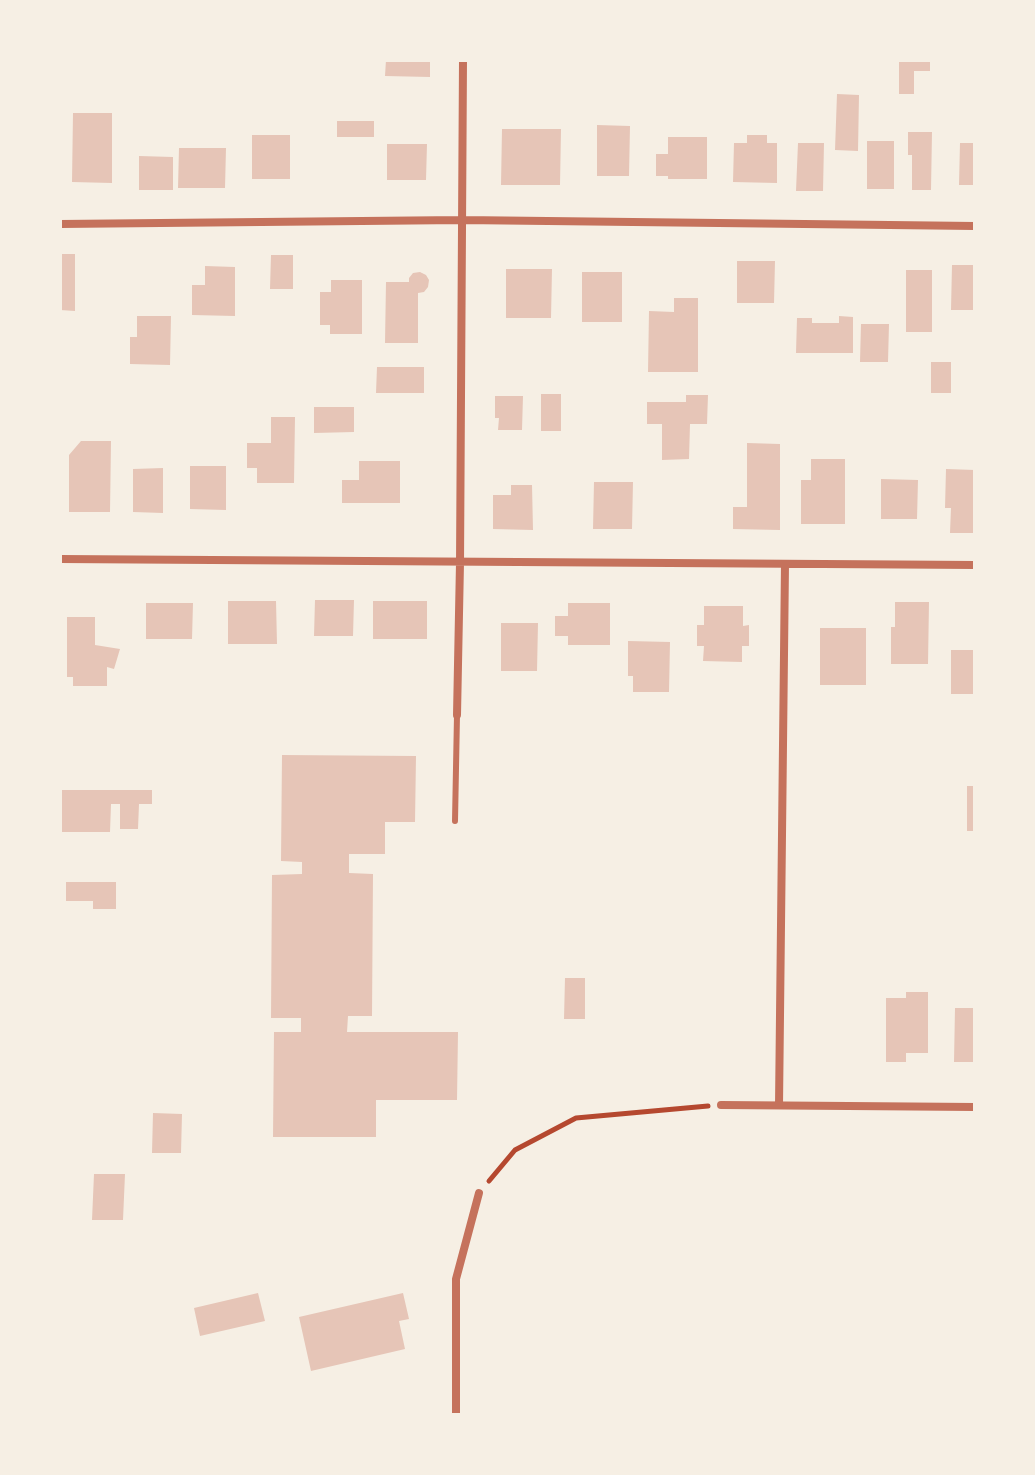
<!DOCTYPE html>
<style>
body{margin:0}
#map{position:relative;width:1035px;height:1475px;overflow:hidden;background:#f6efe4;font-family:Karla,sans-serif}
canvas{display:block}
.frame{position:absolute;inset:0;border:62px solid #f6efe4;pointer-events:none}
</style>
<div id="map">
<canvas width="1035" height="1475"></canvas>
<div class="frame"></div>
</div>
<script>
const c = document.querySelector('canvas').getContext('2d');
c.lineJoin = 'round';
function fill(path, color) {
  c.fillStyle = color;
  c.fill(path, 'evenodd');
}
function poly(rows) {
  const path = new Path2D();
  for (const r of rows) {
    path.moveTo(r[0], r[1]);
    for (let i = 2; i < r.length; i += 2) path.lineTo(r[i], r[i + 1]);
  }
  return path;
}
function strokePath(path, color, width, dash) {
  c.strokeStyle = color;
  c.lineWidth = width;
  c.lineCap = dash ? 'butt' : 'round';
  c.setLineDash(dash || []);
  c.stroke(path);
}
fill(poly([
 [386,60,430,60,430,77,385,76],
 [899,60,930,60,930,71,914,71,914,94,899,94],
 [837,94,859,95,858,151,835,150],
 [73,113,112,113,112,183,72,182],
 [337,121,374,121,374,137,337,137],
 [597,125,630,126,629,176,597,176],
 [502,129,561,129,560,185,501,185],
 [908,132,932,132,931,190,912,190,912,155,908,155],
 [252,135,290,135,290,179,252,179],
 [747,135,767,135,767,143,777,143,777,183,733,182,734,143,747,143],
 [668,137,707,137,707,179,668,179,668,176,656,176,656,154,668,154],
 [867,141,894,141,894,189,867,189],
 [798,143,824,143,823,191,796,191],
 [960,143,975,143,975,185,959,185],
 [387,144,427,144,426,180,387,180],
 [179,148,226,148,225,188,178,188],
 [139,156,173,157,173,190,139,190],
 [60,254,75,254,75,311,60,310],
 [271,255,293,255,293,289,270,289],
 [737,261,775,261,774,303,737,303],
 [952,265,975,265,975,310,951,310],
 [205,266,235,267,235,316,192,315,192,285,205,285],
 [506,269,552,269,551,318,506,318],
 [906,270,932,270,932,332,906,332],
 [420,272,426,275,429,280,428,287,424,292,418,293,418,343,385,343,386,282,409,282,409,278,413,273],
 [582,272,622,272,622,322,582,322],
 [331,280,362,280,362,334,330,334,330,325,320,325,320,292,331,292],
 [674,298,698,298,698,372,648,372,649,311,674,312],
 [137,316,171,316,170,365,130,364,130,337,137,337],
 [839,316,853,317,853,353,796,353,797,318,812,318,812,323,839,323],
 [861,324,889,324,888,362,860,362],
 [931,362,951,362,951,393,931,393],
 [377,367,424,367,424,393,376,393],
 [541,394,561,394,561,431,541,431],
 [686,395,708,395,707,424,690,424,689,459,662,460,662,424,647,424,647,402,686,402],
 [495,396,523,396,522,430,498,430,499,418,495,418],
 [314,407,354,407,354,432,314,433],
 [271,417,295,417,294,483,257,483,257,468,247,468,247,443,271,443],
 [81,441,111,441,110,512,69,512,69,455],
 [747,443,780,444,780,530,733,529,733,507,747,507],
 [811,459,845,459,845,524,801,524,801,480,811,480],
 [359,461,400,461,400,503,342,503,342,480,359,480],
 [190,466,226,466,226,510,190,509],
 [163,468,163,513,133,512,133,469],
 [946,469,975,470,975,533,950,533,951,508,945,508],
 [881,479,918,480,917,519,881,519],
 [594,482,633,482,632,529,593,529],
 [511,485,532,485,533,530,493,529,493,495,511,495],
 [315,600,354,600,353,636,314,636],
 [228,601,276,601,277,644,228,644],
 [373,601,427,601,427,639,373,639],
 [895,602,929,602,928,664,891,664,891,627,895,627],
 [146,603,193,603,192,639,146,639],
 [568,603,610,603,610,645,568,645,568,636,555,636,555,616,568,616],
 [704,606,743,606,743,626,749,625,749,646,742,646,742,662,703,661,704,646,697,646,697,625,704,625],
 [67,617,95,617,95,645,120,649,114,669,107,667,107,686,73,686,73,677,67,677],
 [501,623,538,623,537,671,501,671],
 [820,628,866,628,866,685,820,685],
 [628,641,670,642,669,692,633,692,633,676,628,676],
 [951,650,975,650,975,694,951,694],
 [282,755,416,756,415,822,385,822,385,854,349,854,349,873,373,874,372,1016,348,1016,347,1032,458,1032,457,1100,376,1100,376,1137,273,1137,274,1032,301,1032,301,1018,271,1018,272,875,302,874,302,862,281,861],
 [967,786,975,786,975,831,967,831],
 [60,790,152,790,152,804,139,804,138,829,120,829,120,804,111,804,110,832,60,832],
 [66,882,116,882,116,909,93,909,93,901,66,901],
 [565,978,585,978,585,1019,564,1019],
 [906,992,928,992,928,1053,906,1053,906,1062,886,1062,886,998,906,998],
 [955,1008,975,1008,975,1062,954,1062],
 [153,1113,182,1114,181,1153,152,1153],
 [94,1174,125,1174,123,1220,92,1220],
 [258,1293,265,1321,200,1336,194,1308],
 [403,1293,409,1319,399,1321,405,1349,311,1371,299,1317]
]), '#e6c5b7');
strokePath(poly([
 [489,1181,515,1150,576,1118,708,1106]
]), '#b5482f', 5);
strokePath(poly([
 [455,821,457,715]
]), '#c5725c', 6);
strokePath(poly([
 [60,224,462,220,975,226],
 [60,559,975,565],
 [457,715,460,563,463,60],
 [721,1105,975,1107],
 [779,1105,785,564],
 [456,1415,456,1279,479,1193]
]), '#c5725c', 8);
</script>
